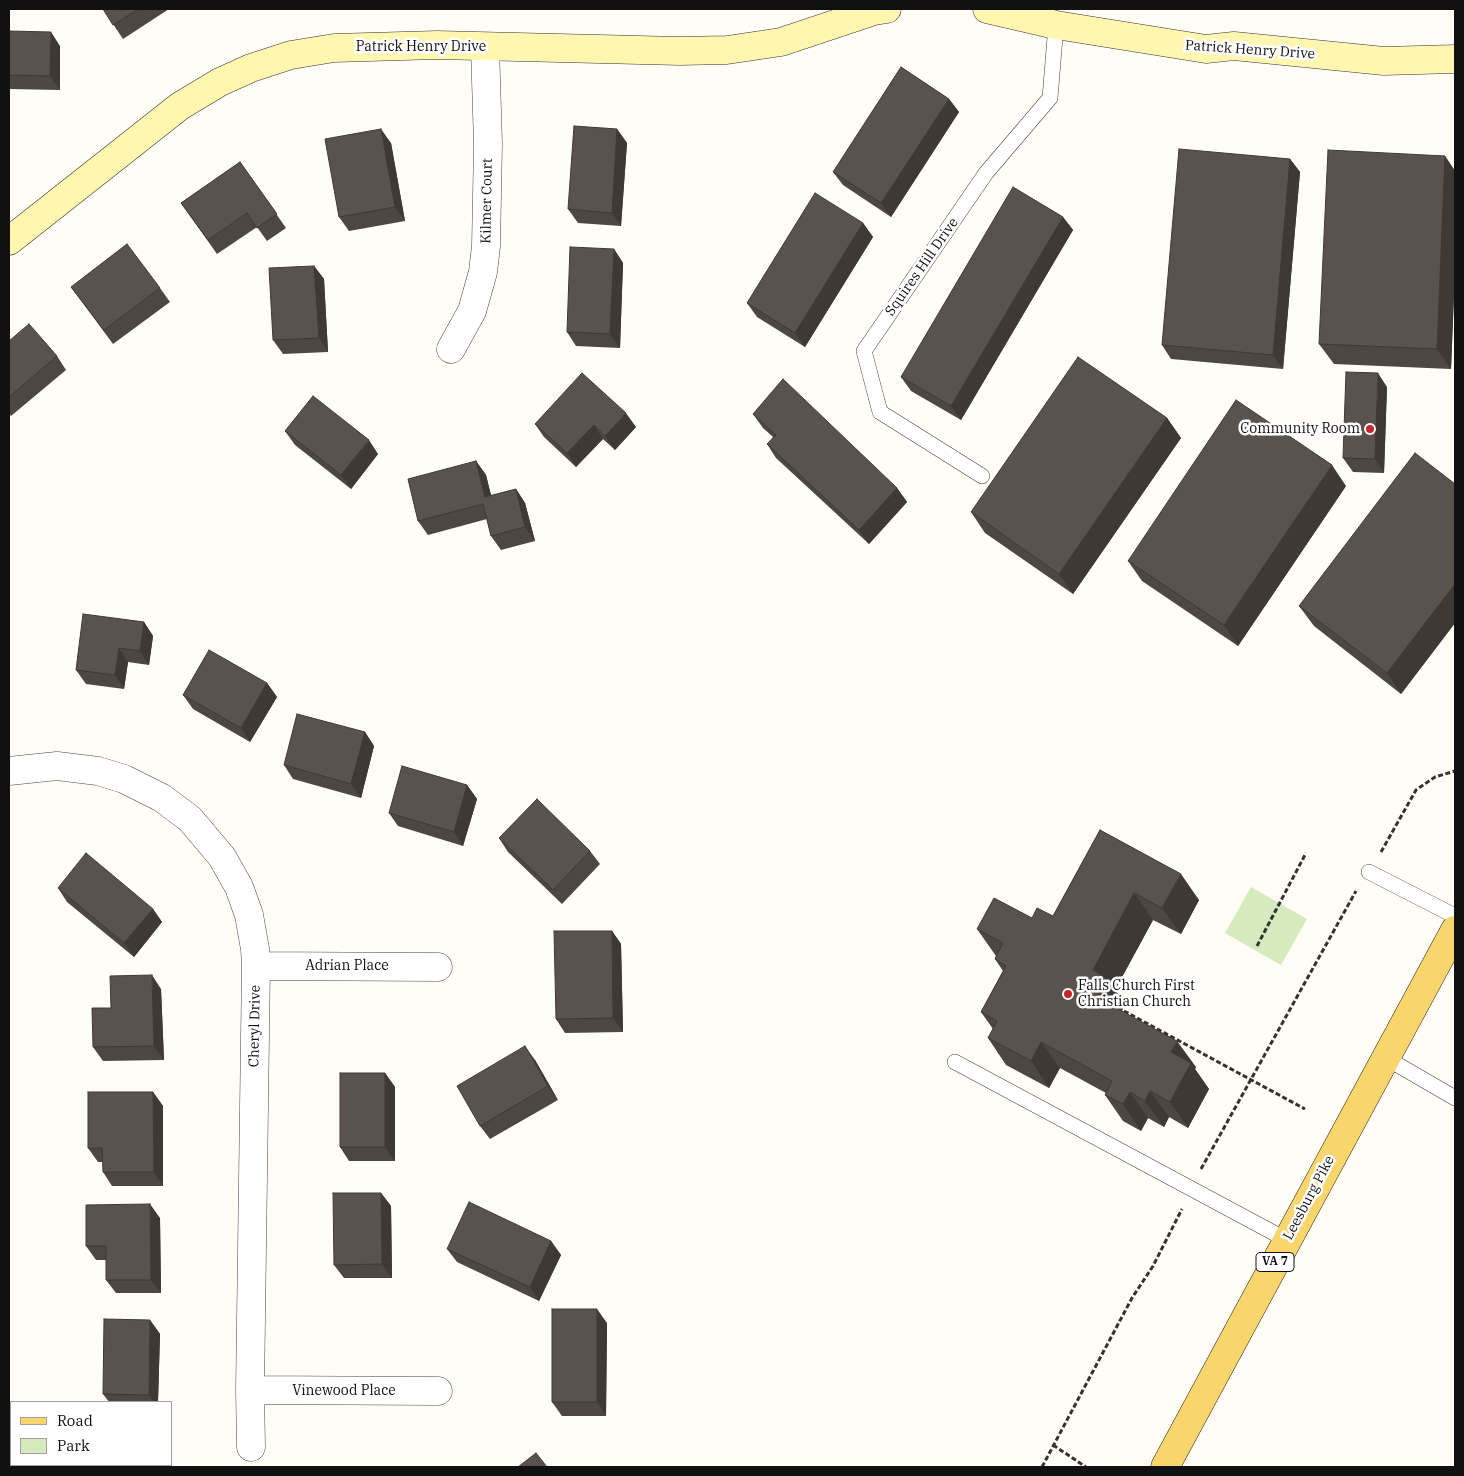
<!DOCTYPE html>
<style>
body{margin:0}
#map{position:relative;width:1464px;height:1476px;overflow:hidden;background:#fffdf5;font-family:"IBM Plex Serif",serif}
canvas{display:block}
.frame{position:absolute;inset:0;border:10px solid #111;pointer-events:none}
.legend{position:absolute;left:10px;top:1401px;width:162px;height:65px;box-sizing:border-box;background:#fff;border:1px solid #a0a0a0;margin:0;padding:6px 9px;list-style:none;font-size:15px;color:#111}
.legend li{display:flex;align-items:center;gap:10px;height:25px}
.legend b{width:25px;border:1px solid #a0a0a0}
</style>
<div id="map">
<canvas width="1464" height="1476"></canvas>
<div class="frame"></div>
<ul class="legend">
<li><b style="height:6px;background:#f9d66b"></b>Road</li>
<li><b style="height:14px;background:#d5ebbd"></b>Park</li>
</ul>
</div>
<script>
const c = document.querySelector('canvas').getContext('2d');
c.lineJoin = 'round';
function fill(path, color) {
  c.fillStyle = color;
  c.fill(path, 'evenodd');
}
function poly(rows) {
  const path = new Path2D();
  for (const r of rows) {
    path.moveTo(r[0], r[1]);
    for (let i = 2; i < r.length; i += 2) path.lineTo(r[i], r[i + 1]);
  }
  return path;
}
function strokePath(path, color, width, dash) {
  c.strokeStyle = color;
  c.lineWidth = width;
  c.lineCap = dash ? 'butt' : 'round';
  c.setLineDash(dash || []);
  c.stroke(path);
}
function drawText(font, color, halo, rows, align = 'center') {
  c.font = font + ' "IBM Plex Serif",serif';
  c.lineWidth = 5;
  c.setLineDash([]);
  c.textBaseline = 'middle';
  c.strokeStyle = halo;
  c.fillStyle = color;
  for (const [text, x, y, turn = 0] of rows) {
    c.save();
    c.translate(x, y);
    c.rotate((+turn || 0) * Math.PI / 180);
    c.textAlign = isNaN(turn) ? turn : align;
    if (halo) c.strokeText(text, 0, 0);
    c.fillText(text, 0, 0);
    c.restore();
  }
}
fill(poly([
 [1251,887,1307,919,1281,965,1225,933]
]), '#d5ebbd');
const lane = poly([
 [982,476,880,412,864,351,986,173,1050,98,1056,25],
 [1369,872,1455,916],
 [1386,1058,1455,1098],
 [955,1062,1287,1240]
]);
const street = poly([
 [451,349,472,311,483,272,486,246,488,144,485,47],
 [9,771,57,766,98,771,124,779,162,798,190,819,222,857,239,887,249,915,255,949,256,966,250,1390,251,1447],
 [256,966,438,967],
 [250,1390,438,1391]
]);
const secondary = poly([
 [987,9,1056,25,1206,49,1234,46,1384,61,1455,59],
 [9,241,180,106,220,82,251,68,291,55,334,48,437,45,680,51,727,50,781,42,874,11,887,9]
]);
const primary = poly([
 [1165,1467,1455,930]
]);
strokePath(lane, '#444', 16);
strokePath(street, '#444', 29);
strokePath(secondary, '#333', 29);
strokePath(primary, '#222', 29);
strokePath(poly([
 [1381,852,1416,790,1435,777,1455,771],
 [1257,946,1306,853],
 [1124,1011,1305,1109],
 [1201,1169,1356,891],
 [1053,1445,1086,1467],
 [1042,1467,1132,1298,1153,1266,1182,1209]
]), '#333', 3, [5, 2.5]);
strokePath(lane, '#fff', 15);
strokePath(street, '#fff', 28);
strokePath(secondary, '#fff6b0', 28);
strokePath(primary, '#f9d66b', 28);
fill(poly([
 [103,9,169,9,123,39],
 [9,31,60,46,60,90,9,89],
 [949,99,959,112,891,217,843,185,833,172],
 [617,129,627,143,621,226,578,223,568,209],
 [391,143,405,221,349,231,339,217],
 [1445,156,1455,171,1455,270,1451,369,1334,364,1319,344],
 [1290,159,1300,172,1283,369,1171,359,1162,345],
 [240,162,286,228,267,241,257,227,217,254,181,203],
 [1063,217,1073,230,961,420,911,391,901,377],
 [863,223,873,237,805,347,757,317,747,303],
 [614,249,623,263,620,348,576,346,567,332],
 [314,266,324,279,328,352,283,354,273,340],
 [71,287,160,288,170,302,113,344],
 [9,341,57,356,66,370,11,416,9,413],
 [1387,387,1384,473,1353,472,1343,458],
 [753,414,897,488,907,502,869,544,776,458,767,444,773,437,763,428],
 [1167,418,1181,438,1073,594,985,533,971,512],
 [535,424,636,427,615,450,603,439,576,467,544,437],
 [285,431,378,454,351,489,295,445],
 [476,461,486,475,491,496,516,489,525,503,535,541,501,550,491,536,487,519,428,535,418,521],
 [1455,484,1455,623,1401,694,1314,626,1299,606],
 [1346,486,1238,646,1142,581,1128,561],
 [144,622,153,636,149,665,128,662,124,689,86,684,76,670],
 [267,683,277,697,250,742,193,709,183,695],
 [365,732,374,746,361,798,293,779,284,765],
 [467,785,477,799,463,846,398,826,389,813],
 [1100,830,1199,900,1181,934,1153,920,1115,990,1125,1004,1122,1011,1196,1067,1195,1069,1209,1089,1188,1128,1169,1117,1164,1127,1148,1118,1141,1131,1123,1121,1105,1095,1106,1093,1060,1068,1049,1088,1006,1065,988,1038,993,1029,981,1012,1003,971,995,959,996,956,977,929,1032,918,1053,916],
 [499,838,590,851,600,864,562,904,508,852],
 [58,888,153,909,162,922,134,957,67,902],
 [612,931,621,944,623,1032,565,1033,556,1019],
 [161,989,164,1060,103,1061,93,1047,111,1008],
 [535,1060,558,1100,490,1139,480,1126],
 [385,1073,395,1087,395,1161,349,1161,340,1147],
 [153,1092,163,1106,163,1186,112,1186,103,1172,103,1162,98,1162,88,1148],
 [381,1193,391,1206,392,1278,344,1278,334,1265],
 [160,1218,161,1293,116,1293,106,1280,106,1260,96,1260,86,1246],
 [551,1241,561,1255,539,1301,457,1262,447,1249],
 [150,1320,160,1334,158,1402,109,1402,103,1394],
 [607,1323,606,1416,562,1416,552,1402]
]), '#4d4742');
fill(poly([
 [51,32,60,46,60,90,50,76],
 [949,99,959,112,891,217,881,203],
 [381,129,391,143,405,221,395,207],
 [617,129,627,143,621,226,612,213],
 [1445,156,1455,171,1455,270,1451,369,1437,349],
 [1290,159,1300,172,1283,369,1273,355],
 [1063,217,1073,230,961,420,951,406],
 [863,223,873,237,805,347,795,333],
 [614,249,623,263,620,348,610,334],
 [314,266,324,279,328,352,319,338],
 [1378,373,1387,387,1384,473,1375,459],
 [626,413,636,427,615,450,605,436],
 [1167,418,1181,438,1073,594,1059,574],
 [594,425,603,439,576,467,567,453],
 [369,440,378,454,351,489,341,475],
 [476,461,486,475,495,511,485,497],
 [1332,465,1346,486,1238,646,1224,625],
 [897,488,907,502,869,544,859,530],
 [516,489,525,503,535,541,525,527],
 [1455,584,1455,623,1401,694,1387,673],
 [144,622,153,636,149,665,140,651],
 [119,648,128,662,124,689,115,675],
 [267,683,277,697,250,742,241,728],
 [365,732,374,746,361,798,351,784],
 [467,785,477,799,463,846,454,832],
 [1181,874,1199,900,1181,934,1162,908],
 [1134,893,1153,920,1115,990,1125,1004,1115,1023,1096,997,1093,970],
 [153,909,162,922,134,957,124,943],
 [612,931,621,944,623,1032,613,1018],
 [152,975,161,989,164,1060,154,1046],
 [1177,1041,1196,1067,1195,1069,1209,1089,1188,1128,1170,1102,1171,1052],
 [1041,1042,1060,1068,1049,1088,1031,1061],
 [525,1046,535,1060,558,1100,548,1086],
 [385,1073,395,1087,395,1161,385,1147],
 [1150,1091,1169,1117,1164,1127,1145,1101],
 [153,1092,163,1106,163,1186,154,1172],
 [1130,1092,1148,1118,1141,1131,1123,1104],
 [381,1193,391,1206,392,1278,382,1264],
 [150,1204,160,1218,161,1293,151,1280],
 [551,1241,561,1255,539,1301,530,1287],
 [597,1309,607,1323,606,1416,597,1402],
 [150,1320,160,1334,158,1402,154,1402,149,1395],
 [146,1465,152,1465,153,1467,146,1467]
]), '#3f3936');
const building = poly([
 [103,9,138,9,113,25,103,9],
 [9,31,51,32,50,76,9,75,9,31],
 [901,67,949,99,881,203,833,172,901,67],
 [574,126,617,129,612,213,568,209,574,126],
 [381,129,395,207,339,217,325,139,381,129],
 [1179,149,1290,159,1273,355,1162,345,1179,149],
 [1328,150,1445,156,1437,349,1319,344,1328,150],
 [240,162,277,214,257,228,247,213,208,240,181,203,240,162],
 [1013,187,1063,217,951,406,901,377,1013,187],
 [815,193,863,223,795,333,747,303,815,193],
 [127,244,160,288,104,330,71,287,127,244],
 [570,247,614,249,610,334,567,332,570,247],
 [314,266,319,338,273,340,269,268,314,266],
 [29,324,57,356,9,397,9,341,29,324],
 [1078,357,1167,418,1059,574,971,512,1078,357],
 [1346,372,1378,373,1375,459,1343,458,1346,372],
 [582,373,626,413,605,436,594,425,567,453,535,424,582,373],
 [783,379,897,488,859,530,767,444,776,435,753,414,783,379],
 [313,396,369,440,341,475,285,431,313,396],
 [1236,400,1332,465,1224,625,1128,561,1236,400],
 [1415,453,1455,484,1455,584,1387,673,1299,606,1415,453],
 [476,461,485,497,516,489,525,527,491,536,483,504,418,521,408,479,476,461],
 [83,614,144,622,140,651,119,648,115,675,76,670,83,614],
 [209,650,267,683,241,728,183,695,209,650],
 [297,714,365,732,351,784,284,765,297,714],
 [402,766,467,785,454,832,389,813,402,766],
 [537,799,590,851,553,890,499,838,537,799],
 [1100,830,1181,874,1162,908,1134,893,1093,970,1106,978,1096,997,1177,1041,1171,1052,1191,1063,1170,1102,1150,1091,1145,1101,1130,1092,1123,1104,1105,1095,1112,1081,1041,1042,1031,1061,988,1038,997,1021,981,1012,1006,966,995,959,1003,943,977,929,994,898,1032,918,1037,908,1053,916,1100,830],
 [86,853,153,909,124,943,58,888,86,853],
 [554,931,612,931,613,1018,556,1019,554,931],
 [152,975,154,1046,93,1047,92,1008,111,1008,110,976,152,975],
 [525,1046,548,1086,480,1126,457,1086,525,1046],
 [340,1073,385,1073,385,1147,340,1147,340,1073],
 [88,1092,153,1092,154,1172,103,1172,102,1148,88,1148,88,1092],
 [333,1193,381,1193,382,1264,334,1265,333,1193],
 [469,1202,551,1241,530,1287,447,1249,469,1202],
 [150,1204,151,1280,106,1280,106,1246,86,1246,86,1205,150,1204],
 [552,1309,597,1309,597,1402,552,1402,552,1309],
 [104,1319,150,1320,149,1395,103,1394,104,1319],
 [536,1453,547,1467,518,1467,536,1453],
 [94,1465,146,1465,146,1467,95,1467,94,1465]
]);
fill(building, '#5a524d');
strokePath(building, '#3f3936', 1);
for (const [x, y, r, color] of [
 [1370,429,5,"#c4262e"],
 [1068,994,5,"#c4262e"]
]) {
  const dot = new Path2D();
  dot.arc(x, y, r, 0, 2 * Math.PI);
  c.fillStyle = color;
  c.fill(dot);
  strokePath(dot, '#fff', 2);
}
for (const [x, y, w] of [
 [1275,1262,38]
]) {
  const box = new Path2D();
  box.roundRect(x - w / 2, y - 9.5, w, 19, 4);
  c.fillStyle = '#fff';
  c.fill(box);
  strokePath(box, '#111', 1);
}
drawText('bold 12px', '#111', null, [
 ["VA 7",1275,1262]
]);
drawText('14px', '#111', '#fff', [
 ["Patrick Henry Drive",421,47],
 ["Patrick Henry Drive",1250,50,4],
 ["Kilmer Court",487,201,-89],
 ["Squires Hill Drive",922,267,-55],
 ["Adrian Place",347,966],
 ["Cheryl Drive",255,1026,-89],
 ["Leesburg Pike",1309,1198,-62],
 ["Vinewood Place",344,1391]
]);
drawText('14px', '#111', '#fff', [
 ["Community Room",1360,429],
 ["Falls Church First",1078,986,"left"],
 ["Christian Church",1078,1002,"left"]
], 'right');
</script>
